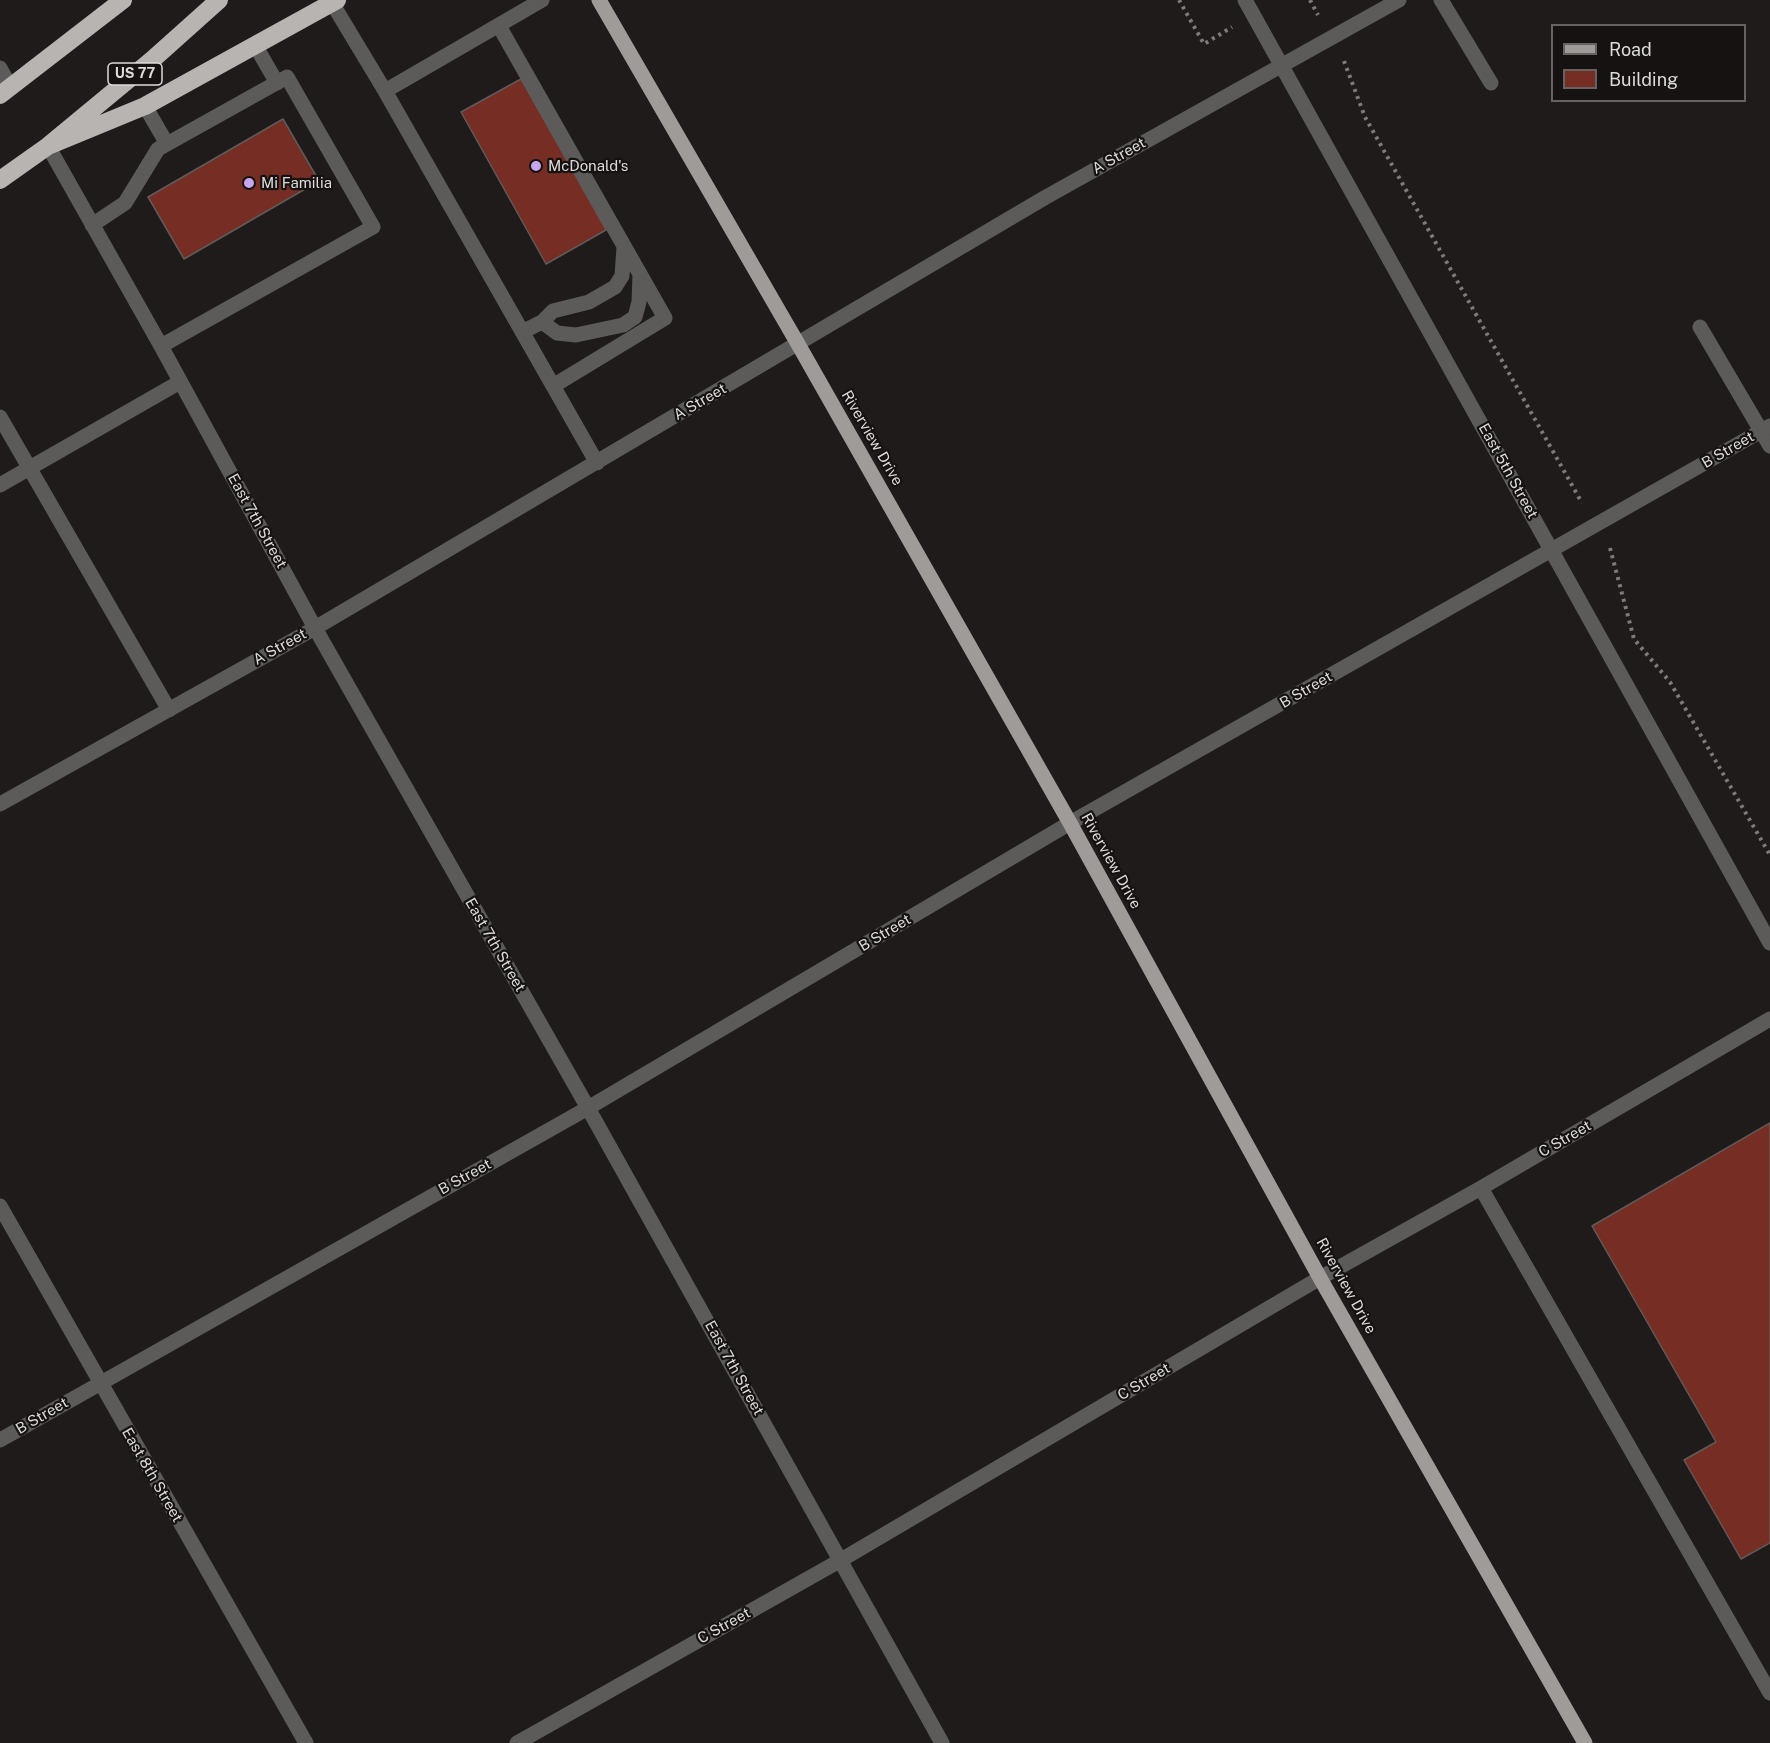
<!DOCTYPE html>
<style>
body{margin:0}
#map{position:relative;width:1770px;height:1743px;overflow:hidden;background:#1e1b1a;font-family:"Public Sans",sans-serif}
canvas{display:block}
.legend{position:absolute;left:1551px;top:24px;width:195px;height:78px;box-sizing:border-box;background:#151211;border:2px solid #656261;margin:0;padding:8px 10px;list-style:none;font-size:18px;color:#dddbda}
.legend li{display:flex;align-items:center;gap:12px;height:30px}
.legend b{width:30px;border:2px solid #656261}
</style>
<div id="map">
<canvas width="1770" height="1743"></canvas>
<ul class="legend">
<li><b style="height:8px;background:#9e9b98"></b>Road</li>
<li><b style="height:16px;background:#752d24"></b>Building</li>
</ul>
</div>
<script>
const c = document.querySelector('canvas').getContext('2d');
c.lineJoin = 'round';
function fill(path, color) {
  c.fillStyle = color;
  c.fill(path, 'evenodd');
}
function poly(rows) {
  const path = new Path2D();
  for (const r of rows) {
    path.moveTo(r[0], r[1]);
    for (let i = 2; i < r.length; i += 2) path.lineTo(r[i], r[i + 1]);
  }
  return path;
}
function strokePath(path, color, width, dash) {
  c.strokeStyle = color;
  c.lineWidth = width;
  c.lineCap = dash ? 'butt' : 'round';
  c.setLineDash(dash || []);
  c.stroke(path);
}
function drawText(font, color, halo, rows, align = 'center') {
  c.font = font + ' "Public Sans",sans-serif';
  c.lineWidth = 4.5;
  c.setLineDash([]);
  c.textBaseline = 'middle';
  c.strokeStyle = halo;
  c.fillStyle = color;
  for (const [text, x, y, turn = 0] of rows) {
    c.save();
    c.translate(x, y);
    c.rotate((+turn || 0) * Math.PI / 180);
    c.textAlign = isNaN(turn) ? turn : align;
    if (halo) c.strokeText(text, 0, 0);
    c.fillText(text, 0, 0);
    c.restore();
  }
}
const building = poly([
 [521,79,606,230,546,264,461,112,521,79],
 [283,119,319,181,184,259,148,197,283,119],
 [1770,1123,1770,1543,1741,1559,1684,1460,1716,1442,1592,1226,1770,1123]
]);
fill(building, '#752d24');
strokePath(building, '#605b5a', 1.5);
strokePath(poly([
 [1179,0,1204,44,1232,27],
 [1310,0,1318,15],
 [1344,61,1365,117,1582,503],
 [1610,548,1634,639,1670,682,1770,855]
]), '#7d7a79', 4, [3, 4.5]);
strokePath(poly([
 [1245,0,1770,943],
 [1441,0,1491,83],
 [332,3,385,91,597,463],
 [499,26,665,318,553,386],
 [255,45,277,83],
 [0,68,11,88],
 [385,91,542,0],
 [145,106,167,144],
 [48,146,161,346,315,628,588,1108,942,1743],
 [92,225,125,203,158,149,287,77,373,227,161,346],
 [542,322,553,311,589,302,615,287,622,276,624,247],
 [1700,327,1770,446],
 [522,332,542,322,557,333,576,335,623,325,635,317,639,302,640,275],
 [0,417,169,710],
 [0,485,180,382],
 [0,804,315,628,1046,197,1399,0],
 [1481,1188,1770,1693],
 [0,1206,306,1743],
 [0,1440,588,1108,1070,823,1770,426],
 [517,1743,841,1560,1320,1278,1481,1188,1770,1019]
]), '#5c5b5a', 15);
strokePath(poly([
 [599,0,798,344,1070,823,1320,1278,1585,1743]
]), '#9e9b98', 15);
strokePath(poly([
 [0,95,123,0],
 [48,146,145,106,337,0],
 [0,180,48,146,152,60,219,0]
]), '#b7b4b1', 18);
for (const [x, y, r, color] of [
 [536,166,6,"#c8a5ef"],
 [249,183,6,"#c8a5ef"]
]) {
  const dot = new Path2D();
  dot.arc(x, y, r, 0, 2 * Math.PI);
  c.fillStyle = color;
  c.fill(dot);
  strokePath(dot, '#151211', 2);
}
for (const [x, y, w] of [
 [135,74,54]
]) {
  const box = new Path2D();
  box.roundRect(x - w / 2, y - 11, w, 22, 4.5);
  c.fillStyle = '#151211';
  c.fill(box);
  strokePath(box, '#dddbda', 1.5);
}
drawText('bold 14px', '#dddbda', null, [
 ["US 77",135,74]
]);
drawText('15px', '#dddbda', '#151211', [
 ["A Street",1119,156,-29],
 ["A Street",700,402,-30],
 ["Riverview Drive",872,438,60],
 ["B Street",1728,450,-30],
 ["East 5th Street",1508,471,61],
 ["East 7th Street",257,521,61],
 ["A Street",280,647,-29],
 ["B Street",1306,690,-30],
 ["Riverview Drive",1111,861,61],
 ["B Street",885,933,-31],
 ["East 7th Street",495,945,60],
 ["C Street",1565,1139,-30],
 ["B Street",465,1177,-29],
 ["Riverview Drive",1346,1286,61],
 ["East 7th Street",734,1368,61],
 ["C Street",1144,1382,-31],
 ["B Street",42,1416,-30],
 ["East 8th Street",152,1475,60],
 ["C Street",724,1626,-29]
]);
drawText('15px', '#dddbda', '#151211', [
 ["McDonald's",548,166],
 ["Mi Familia",261,183]
], 'left');
</script>
